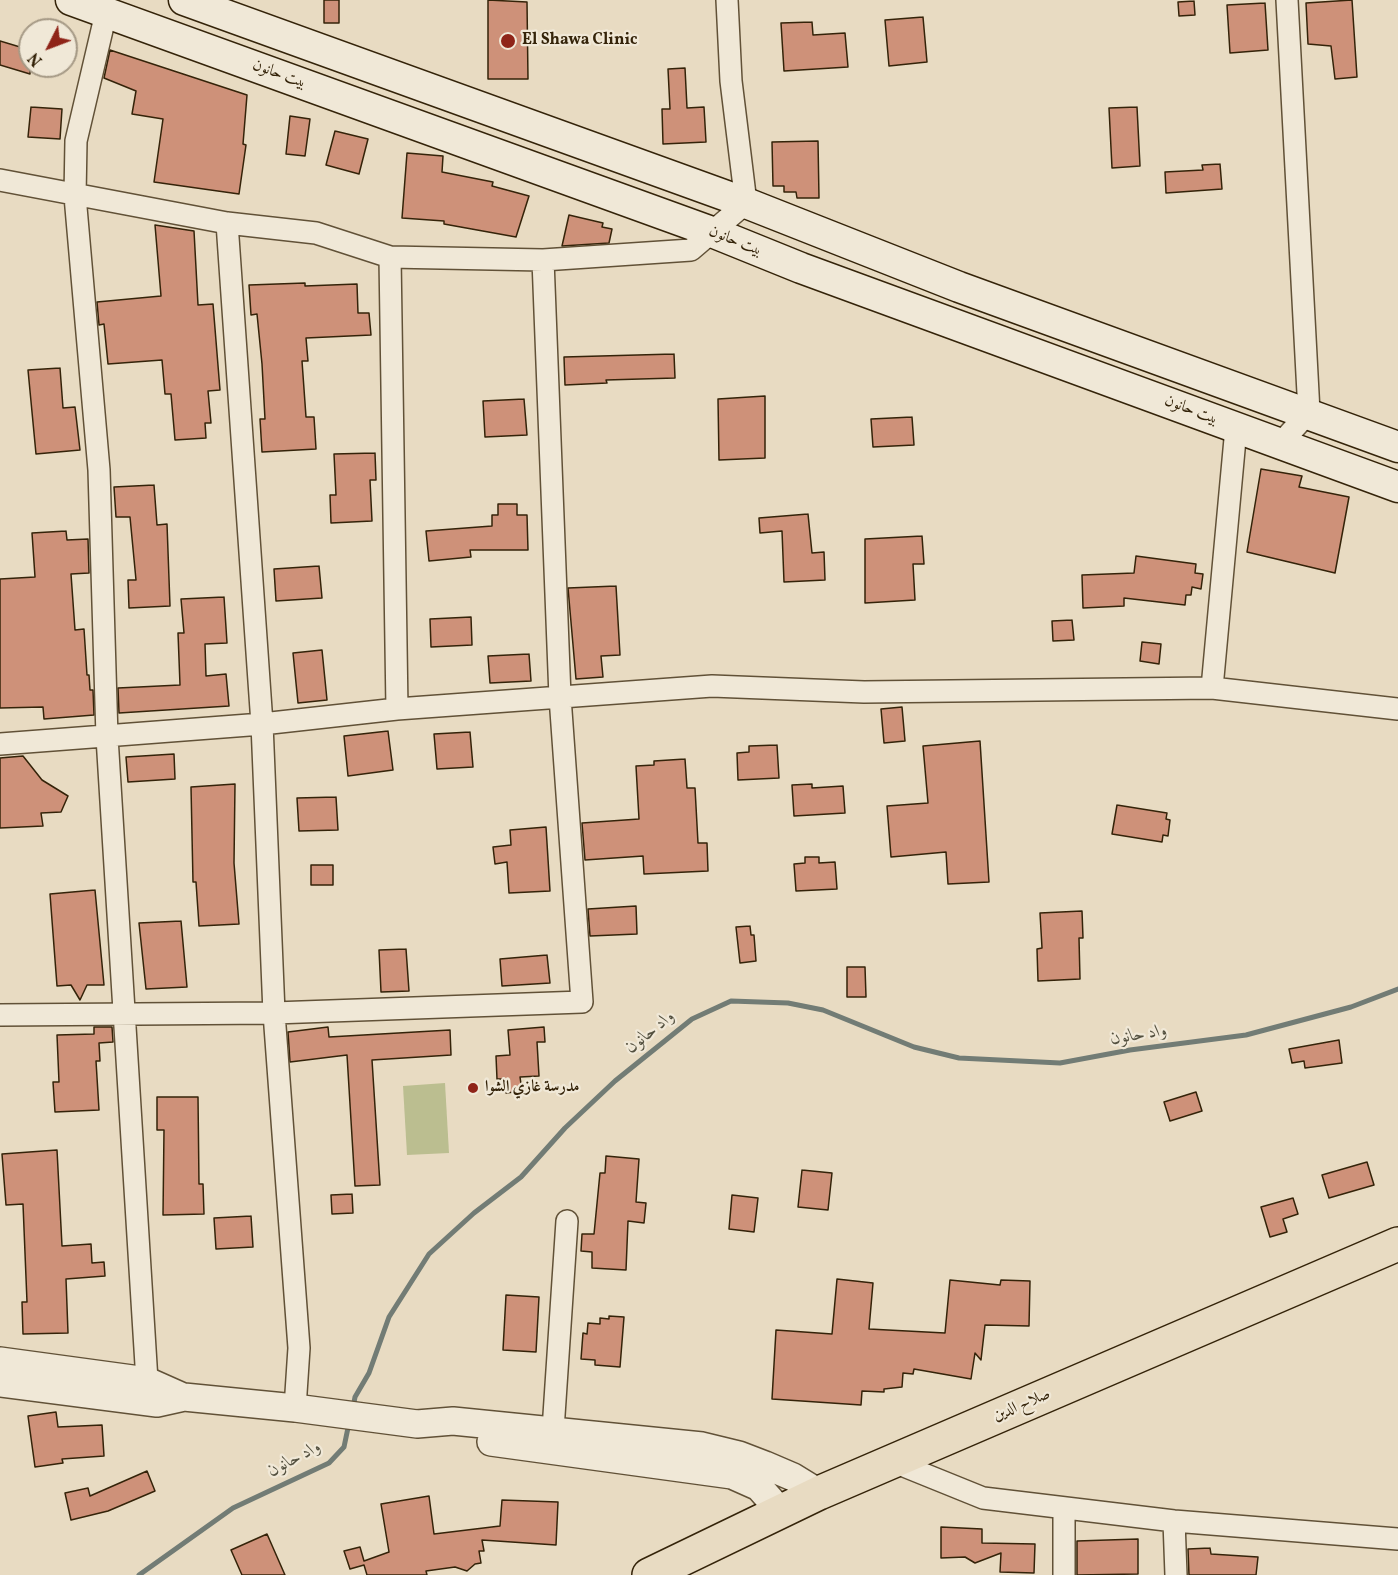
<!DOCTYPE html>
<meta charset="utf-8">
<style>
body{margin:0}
#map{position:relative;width:1398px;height:1575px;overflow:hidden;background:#e8dbc2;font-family:Vollkorn,serif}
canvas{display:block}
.north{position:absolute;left:18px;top:18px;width:60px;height:60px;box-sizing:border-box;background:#f0e8d7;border:2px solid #a59985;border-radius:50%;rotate:228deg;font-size:16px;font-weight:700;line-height:24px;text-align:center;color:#342309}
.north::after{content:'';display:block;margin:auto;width:21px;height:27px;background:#8f2418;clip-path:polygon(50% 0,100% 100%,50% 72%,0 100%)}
</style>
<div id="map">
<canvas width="1398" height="1575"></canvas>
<div class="north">N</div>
</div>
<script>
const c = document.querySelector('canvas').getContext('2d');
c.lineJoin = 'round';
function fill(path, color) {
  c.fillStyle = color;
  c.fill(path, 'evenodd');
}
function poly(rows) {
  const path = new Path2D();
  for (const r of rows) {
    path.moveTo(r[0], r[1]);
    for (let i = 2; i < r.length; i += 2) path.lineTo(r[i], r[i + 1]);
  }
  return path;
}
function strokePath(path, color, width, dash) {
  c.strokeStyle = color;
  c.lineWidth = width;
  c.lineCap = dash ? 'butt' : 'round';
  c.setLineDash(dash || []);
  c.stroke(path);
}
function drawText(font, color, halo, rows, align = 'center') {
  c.font = font + ' Vollkorn,Amiri,serif';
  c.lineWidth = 4.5;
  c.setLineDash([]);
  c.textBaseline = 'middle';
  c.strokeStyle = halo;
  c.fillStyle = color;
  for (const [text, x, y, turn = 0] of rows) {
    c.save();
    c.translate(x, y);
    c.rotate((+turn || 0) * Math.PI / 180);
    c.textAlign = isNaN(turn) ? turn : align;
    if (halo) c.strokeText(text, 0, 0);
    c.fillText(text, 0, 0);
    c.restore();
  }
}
fill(poly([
 [445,1083,449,1153,407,1155,403,1086]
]), '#bbbe90');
strokePath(poly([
 [353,1408,355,1397,369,1373,389,1317,429,1254,474,1213,521,1177,565,1128,615,1081,692,1019,731,1001,788,1003,823,1010,914,1047,959,1058,1060,1063,1130,1050,1246,1035,1351,1007,1398,989],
 [139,1575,233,1508,329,1463,344,1447,349,1423]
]), '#727c75', 5);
const building = poly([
 [324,0,339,0,339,23,324,23,324,0],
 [488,0,527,2,528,79,488,79,488,0],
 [1352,0,1357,77,1335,79,1331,46,1308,44,1306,3,1352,0],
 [1194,1,1195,15,1179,16,1178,2,1194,1],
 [1265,3,1268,50,1230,53,1227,5,1265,3],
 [923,17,927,62,889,66,885,20,923,17],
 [812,22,813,35,845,33,848,67,784,71,781,23,812,22],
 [0,41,30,50,30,74,0,65,0,41],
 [110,50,247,95,243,144,246,145,239,194,154,182,163,119,132,114,136,91,104,78,110,50],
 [685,68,687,108,704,107,706,142,663,144,662,109,670,109,668,69,685,68],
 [31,107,62,109,60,139,28,137,31,107],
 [1137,107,1140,166,1112,168,1109,108,1137,107],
 [290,116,310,119,305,156,286,154,290,116],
 [335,131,368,139,359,174,326,165,335,131],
 [818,141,819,198,797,198,796,192,784,192,784,186,773,186,772,142,818,141],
 [407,153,443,156,442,172,493,182,492,186,529,196,516,237,444,224,444,221,402,218,407,153],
 [1220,164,1222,189,1166,193,1165,172,1203,170,1202,165,1220,164],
 [569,215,603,223,602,227,612,229,609,243,562,246,569,215],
 [155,225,194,231,198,305,213,304,220,390,208,391,211,423,205,423,206,438,175,440,171,394,165,394,162,360,108,364,104,324,99,325,97,302,161,296,155,225],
 [305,283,305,286,357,284,358,313,369,313,371,335,306,338,308,361,302,361,306,417,314,417,316,449,262,452,260,419,265,419,262,364,257,314,251,315,249,285,305,283],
 [674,354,675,378,606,380,607,383,565,385,564,357,674,354],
 [60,368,63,408,75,407,80,450,36,454,28,370,60,368],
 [765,396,765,458,719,460,718,399,765,396],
 [524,399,527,435,485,437,483,401,524,399],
 [912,417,914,445,873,447,871,419,912,417],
 [375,453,376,480,370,480,372,521,331,523,330,495,336,495,334,454,375,453],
 [1261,469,1302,476,1299,487,1349,497,1335,573,1247,552,1261,469],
 [154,485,157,525,167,524,170,606,129,608,128,580,136,580,130,517,116,517,114,487,154,485],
 [498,504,517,504,517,515,527,515,528,550,470,550,471,557,429,561,426,531,492,526,492,515,498,515,498,504],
 [808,514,812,553,824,552,825,580,784,582,782,531,760,533,759,518,808,514],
 [66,531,67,540,88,539,89,573,71,574,75,630,84,629,87,675,89,675,90,690,93,690,94,715,44,719,43,707,0,708,0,579,35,577,32,533,66,531],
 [922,536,924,564,913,564,915,600,865,603,865,539,922,536],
 [1136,556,1196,564,1195,573,1203,574,1201,589,1192,587,1191,595,1186,595,1185,605,1124,598,1124,606,1083,608,1082,575,1134,573,1136,556],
 [319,566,322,598,276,601,274,569,319,566],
 [616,586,620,655,601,656,603,677,576,679,568,588,616,586],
 [224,597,227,643,205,644,206,676,226,674,229,706,119,713,118,688,180,685,178,633,184,633,181,599,224,597],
 [471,617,472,645,431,647,430,619,471,617],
 [1072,620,1074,640,1053,641,1052,621,1072,620],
 [1142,642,1161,644,1159,664,1140,661,1142,642],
 [322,650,327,700,298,703,293,653,322,650],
 [529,654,531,681,490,683,488,656,529,654],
 [902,707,905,741,884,743,881,709,902,707],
 [388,731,393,770,348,776,344,736,388,731],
 [470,732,473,767,437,769,434,734,470,732],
 [980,741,989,882,948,884,946,852,891,857,887,806,928,803,923,746,980,741],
 [777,745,779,778,738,780,737,753,749,752,749,746,777,745],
 [174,754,175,779,128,782,126,757,174,754],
 [23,756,42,780,68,796,61,812,41,813,43,826,0,828,0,758,23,756],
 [685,759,687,788,695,788,698,843,707,843,708,871,644,874,643,856,585,860,582,823,639,819,636,766,654,765,654,761,685,759],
 [235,784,234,863,239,924,199,926,196,882,193,882,191,787,235,784],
 [812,784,812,788,843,786,845,813,794,816,792,785,812,784],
 [336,797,338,830,299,831,297,798,336,797],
 [1117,805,1167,813,1166,819,1170,820,1168,836,1163,835,1162,842,1112,834,1117,805],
 [546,827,550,891,509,893,507,862,495,864,493,847,511,845,510,830,546,827],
 [805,857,819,857,819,863,835,862,837,889,796,891,794,864,805,863,805,857],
 [311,865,333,865,333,885,311,885,311,865],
 [95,890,104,985,87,985,80,1000,71,985,57,986,50,894,95,890],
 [636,906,637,934,590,936,588,909,636,906],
 [1082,911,1083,938,1079,938,1080,979,1038,981,1037,949,1042,948,1040,913,1082,911],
 [181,921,187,987,146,989,139,923,181,921],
 [750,926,751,935,754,935,756,961,740,963,736,927,750,926],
 [406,949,409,991,381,992,379,950,406,949],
 [547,955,550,983,502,986,500,959,547,955],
 [847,967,865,967,866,997,847,997,847,967],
 [94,1027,112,1027,113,1042,99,1043,100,1061,96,1061,99,1110,55,1112,53,1082,59,1082,57,1035,94,1034,94,1027],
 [328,1027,329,1037,450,1030,451,1055,372,1060,380,1185,355,1186,347,1055,290,1062,288,1032,328,1027],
 [544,1027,545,1042,537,1042,539,1076,520,1077,522,1091,506,1093,504,1079,497,1079,496,1056,510,1055,508,1030,544,1027],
 [1339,1040,1342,1063,1305,1068,1304,1061,1292,1063,1289,1049,1339,1040],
 [1196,1092,1202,1111,1170,1121,1164,1102,1196,1092],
 [157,1097,198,1097,199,1184,203,1184,204,1214,163,1215,164,1130,157,1130,157,1097],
 [57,1150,62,1246,91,1244,92,1263,104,1262,105,1276,66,1279,68,1333,23,1334,22,1302,27,1302,23,1204,6,1205,2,1154,57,1150],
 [606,1156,639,1159,636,1202,646,1203,644,1223,628,1221,626,1270,592,1268,592,1252,581,1251,582,1234,594,1234,600,1173,605,1173,606,1156],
 [1367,1162,1374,1185,1329,1198,1322,1175,1367,1162],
 [802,1170,832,1173,828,1210,798,1207,802,1170],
 [352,1194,353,1213,332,1214,331,1195,352,1194],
 [732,1195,758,1198,754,1232,729,1229,732,1195],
 [1293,1198,1298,1214,1283,1219,1287,1232,1270,1237,1261,1207,1293,1198],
 [251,1216,253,1247,216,1249,214,1218,251,1216],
 [837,1279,873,1283,869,1329,945,1333,950,1280,1000,1285,1001,1280,1030,1281,1029,1326,985,1325,981,1360,975,1353,971,1379,914,1369,913,1374,903,1373,902,1387,884,1389,884,1392,862,1391,861,1405,772,1399,776,1330,832,1334,837,1279],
 [506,1295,539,1297,536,1352,503,1350,506,1295],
 [609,1316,624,1317,620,1367,595,1365,595,1360,581,1359,583,1333,587,1334,588,1323,600,1324,600,1318,609,1319,609,1316],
 [56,1412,58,1427,102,1425,104,1456,62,1459,63,1463,35,1467,28,1416,56,1412],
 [147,1471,155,1491,108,1511,71,1520,65,1493,88,1488,90,1496,147,1471],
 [429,1496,434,1534,500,1526,502,1500,558,1502,556,1545,482,1540,484,1551,479,1551,481,1563,475,1564,467,1571,455,1567,426,1571,427,1575,367,1575,364,1565,350,1569,344,1551,360,1547,364,1561,389,1552,381,1504,429,1496],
 [941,1527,982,1529,982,1543,1035,1544,1034,1573,1000,1572,1001,1553,975,1563,965,1557,941,1558,941,1527],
 [267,1534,285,1575,242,1575,231,1550,267,1534],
 [1138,1539,1138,1574,1077,1575,1077,1541,1138,1539],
 [1210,1548,1211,1554,1258,1557,1256,1575,1189,1575,1188,1549,1210,1548]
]);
fill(building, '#ce9179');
strokePath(building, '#342309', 1.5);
const minor = poly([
 [106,13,76,141,75,196,99,470,107,737,147,1381],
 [0,180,227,223,316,233,390,257,543,260,691,250,746,203,731,81,727,0],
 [227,223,262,724,274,1013,299,1348,295,1408],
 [390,257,397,709],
 [1236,428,1212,688,1398,709],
 [1280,444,1309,412,1287,0],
 [0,744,262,724,397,709,712,686,864,692,1212,688],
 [0,1015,274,1013,582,1002,560,697,543,260],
 [553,1430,567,1221],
 [894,1462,983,1498,1174,1521,1398,1539],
 [1174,1521,1176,1575],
 [1064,1575,1064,1509]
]);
const tertiary = poly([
 [0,1361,147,1381,183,1397],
 [0,1383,157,1403,184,1397,295,1408,417,1424,453,1421,702,1446,739,1455,765,1465,793,1477,819,1493],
 [491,1442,732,1475,759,1487,781,1512]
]);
const secondary = poly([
 [71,0,712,232,801,268,1398,487],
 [184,0,746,203,959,287,1398,447]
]);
const trunk = poly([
 [649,1575,819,1493,1398,1244]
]);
strokePath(minor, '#615137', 24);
strokePath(tertiary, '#615137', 30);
strokePath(secondary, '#342309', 33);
strokePath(trunk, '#342309', 36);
strokePath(minor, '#f0e8d7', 21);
strokePath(tertiary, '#f0e8d7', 27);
strokePath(secondary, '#f0e8d7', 30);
strokePath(trunk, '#e8dbc2', 33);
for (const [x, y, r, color] of [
 [508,41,8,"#8f2418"],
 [473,1088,6,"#8f2418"]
]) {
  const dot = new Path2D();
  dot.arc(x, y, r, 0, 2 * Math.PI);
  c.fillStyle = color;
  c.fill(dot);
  strokePath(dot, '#f0e8d7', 2);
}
drawText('bold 16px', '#342309', '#f0e8d7', [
 ["El Shawa Clinic",522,41],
 ["مدرسة غازي الشوا",485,1088]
], 'left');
drawText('16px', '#342309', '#f0e8d7', [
 ["بيت حانون",279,75,20],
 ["بيت حانون",735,242,22],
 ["بيت حانون",1191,411,21],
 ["صلاح الدين",1022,1406,-23]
]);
drawText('italic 18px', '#53503f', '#f0e8d7', [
 ["واد حانون",651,1033,-39],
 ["واد حانون",1139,1036,-9],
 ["واد حانون",295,1460,-28]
]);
</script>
